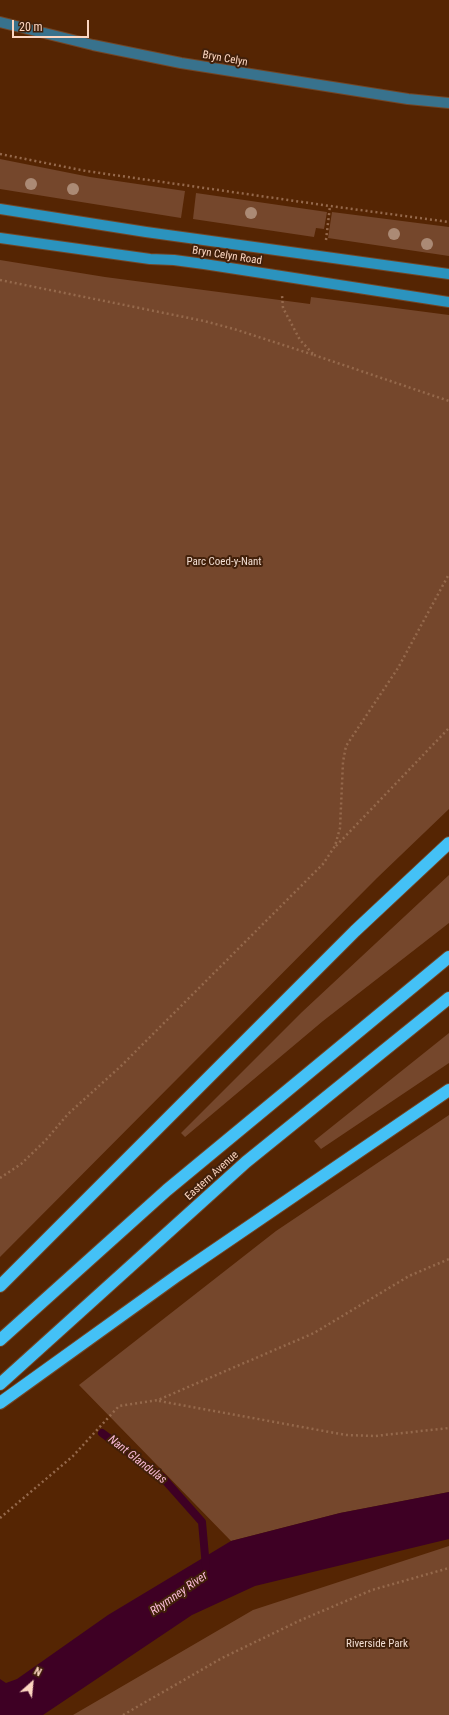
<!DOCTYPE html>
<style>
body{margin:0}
#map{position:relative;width:449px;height:1715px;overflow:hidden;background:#552503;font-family:"Roboto Condensed",sans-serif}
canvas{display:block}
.north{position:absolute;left:12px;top:1663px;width:40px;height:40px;-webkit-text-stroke:3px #42200a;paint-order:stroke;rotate:27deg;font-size:11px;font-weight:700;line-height:16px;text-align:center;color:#fcd6c1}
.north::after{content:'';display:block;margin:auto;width:14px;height:18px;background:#fcd6c1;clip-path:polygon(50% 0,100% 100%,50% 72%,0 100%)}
.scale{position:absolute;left:12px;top:20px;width:77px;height:18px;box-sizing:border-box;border:2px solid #fcd6c1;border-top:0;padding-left:5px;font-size:12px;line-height:14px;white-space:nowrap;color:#fcd6c1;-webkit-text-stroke:3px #42200a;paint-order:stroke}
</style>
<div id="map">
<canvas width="449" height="1715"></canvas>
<div class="north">N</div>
<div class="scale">20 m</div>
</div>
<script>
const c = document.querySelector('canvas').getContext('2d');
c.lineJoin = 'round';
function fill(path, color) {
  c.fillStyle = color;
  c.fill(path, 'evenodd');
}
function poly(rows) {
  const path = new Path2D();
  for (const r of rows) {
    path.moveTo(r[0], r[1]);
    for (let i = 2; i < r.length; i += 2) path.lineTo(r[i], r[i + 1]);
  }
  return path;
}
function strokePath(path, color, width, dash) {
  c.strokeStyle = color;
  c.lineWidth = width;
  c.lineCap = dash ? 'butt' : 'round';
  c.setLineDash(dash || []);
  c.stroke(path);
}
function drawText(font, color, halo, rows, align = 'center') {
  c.font = font + ' "Roboto Condensed",sans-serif';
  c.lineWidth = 4;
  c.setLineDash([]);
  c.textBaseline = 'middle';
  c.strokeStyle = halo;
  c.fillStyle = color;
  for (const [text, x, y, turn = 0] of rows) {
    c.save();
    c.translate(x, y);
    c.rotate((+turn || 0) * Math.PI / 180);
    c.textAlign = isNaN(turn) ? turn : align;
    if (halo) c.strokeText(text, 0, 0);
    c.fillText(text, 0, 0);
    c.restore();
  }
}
fill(poly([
 [0,159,90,177,185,191,181,218,0,189],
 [196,193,327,212,324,229,316,228,314,237,193,219],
 [332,212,449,227,449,256,328,238],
 [0,260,105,277,310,304,311,297,449,315,449,809,377,878,0,1257],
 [449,875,449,923,323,1021,185,1137,181,1133,302,1012],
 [449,1033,449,1063,321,1149,314,1141],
 [449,1115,449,1492,340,1513,231,1541,79,1385,276,1231],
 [449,1546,449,1715,73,1715,253,1610]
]), '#75472c');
fill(poly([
 [449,1492,449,1539,255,1586,192,1615,43,1715,0,1715,0,1679,6,1683,17,1679,108,1615,231,1541,340,1513]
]), '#3e0024');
strokePath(poly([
 [102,1433,163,1478,202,1522,206,1567]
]), '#3e0024', 8);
const street = poly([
 [0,22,93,45,181,63,408,99,449,103]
]);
const secondary = poly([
 [0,209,146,232,449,274],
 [0,238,150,259,174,260,204,264,449,302]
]);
const highway = poly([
 [0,1286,355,931,449,843],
 [0,1340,167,1190,449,957],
 [0,1384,246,1162,449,998],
 [0,1403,178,1275,449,1090]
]);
strokePath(street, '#734525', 12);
strokePath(secondary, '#734525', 12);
strokePath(highway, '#734525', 14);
strokePath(poly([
 [0,154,86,171,330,206,449,222],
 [326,240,330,206],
 [0,280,204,321,234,329,314,355,300,340,290,321,283,308,282,295],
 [314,355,449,401],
 [336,846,449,728],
 [0,1178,21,1164,45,1141,68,1114,121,1066,323,864,335,846,340,828,343,762,346,746,398,668,449,574],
 [159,1401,346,1435,375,1436,449,1428],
 [0,1518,73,1456,119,1406,158,1400,314,1333,409,1276,449,1259],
 [123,1715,222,1658,301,1620,372,1590,449,1568]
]), '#95694c', 2.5, [2, 3]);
strokePath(street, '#38728d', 10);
strokePath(secondary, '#2b93be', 10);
strokePath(highway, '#44c1f6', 12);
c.fillStyle = '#ab8a75';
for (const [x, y] of [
 [31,184],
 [73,189],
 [251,213],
 [394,234],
 [427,244]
]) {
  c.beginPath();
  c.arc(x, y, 6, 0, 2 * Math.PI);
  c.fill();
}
drawText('11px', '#fcd6c1', '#42200a', [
 ["Bryn Celyn",225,59,10],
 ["Bryn Celyn Road",227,256,9],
 ["Eastern Avenue",212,1176,-42]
]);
drawText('11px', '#f1ddd2', '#42200a', [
 ["Parc Coed-y-Nant",224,562],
 ["Riverside Park",377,1644]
]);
drawText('italic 12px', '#f9bad6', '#42200a', [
 ["Nant Glandulas",137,1460,38],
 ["Rhymney River",179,1594,-35]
]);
</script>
